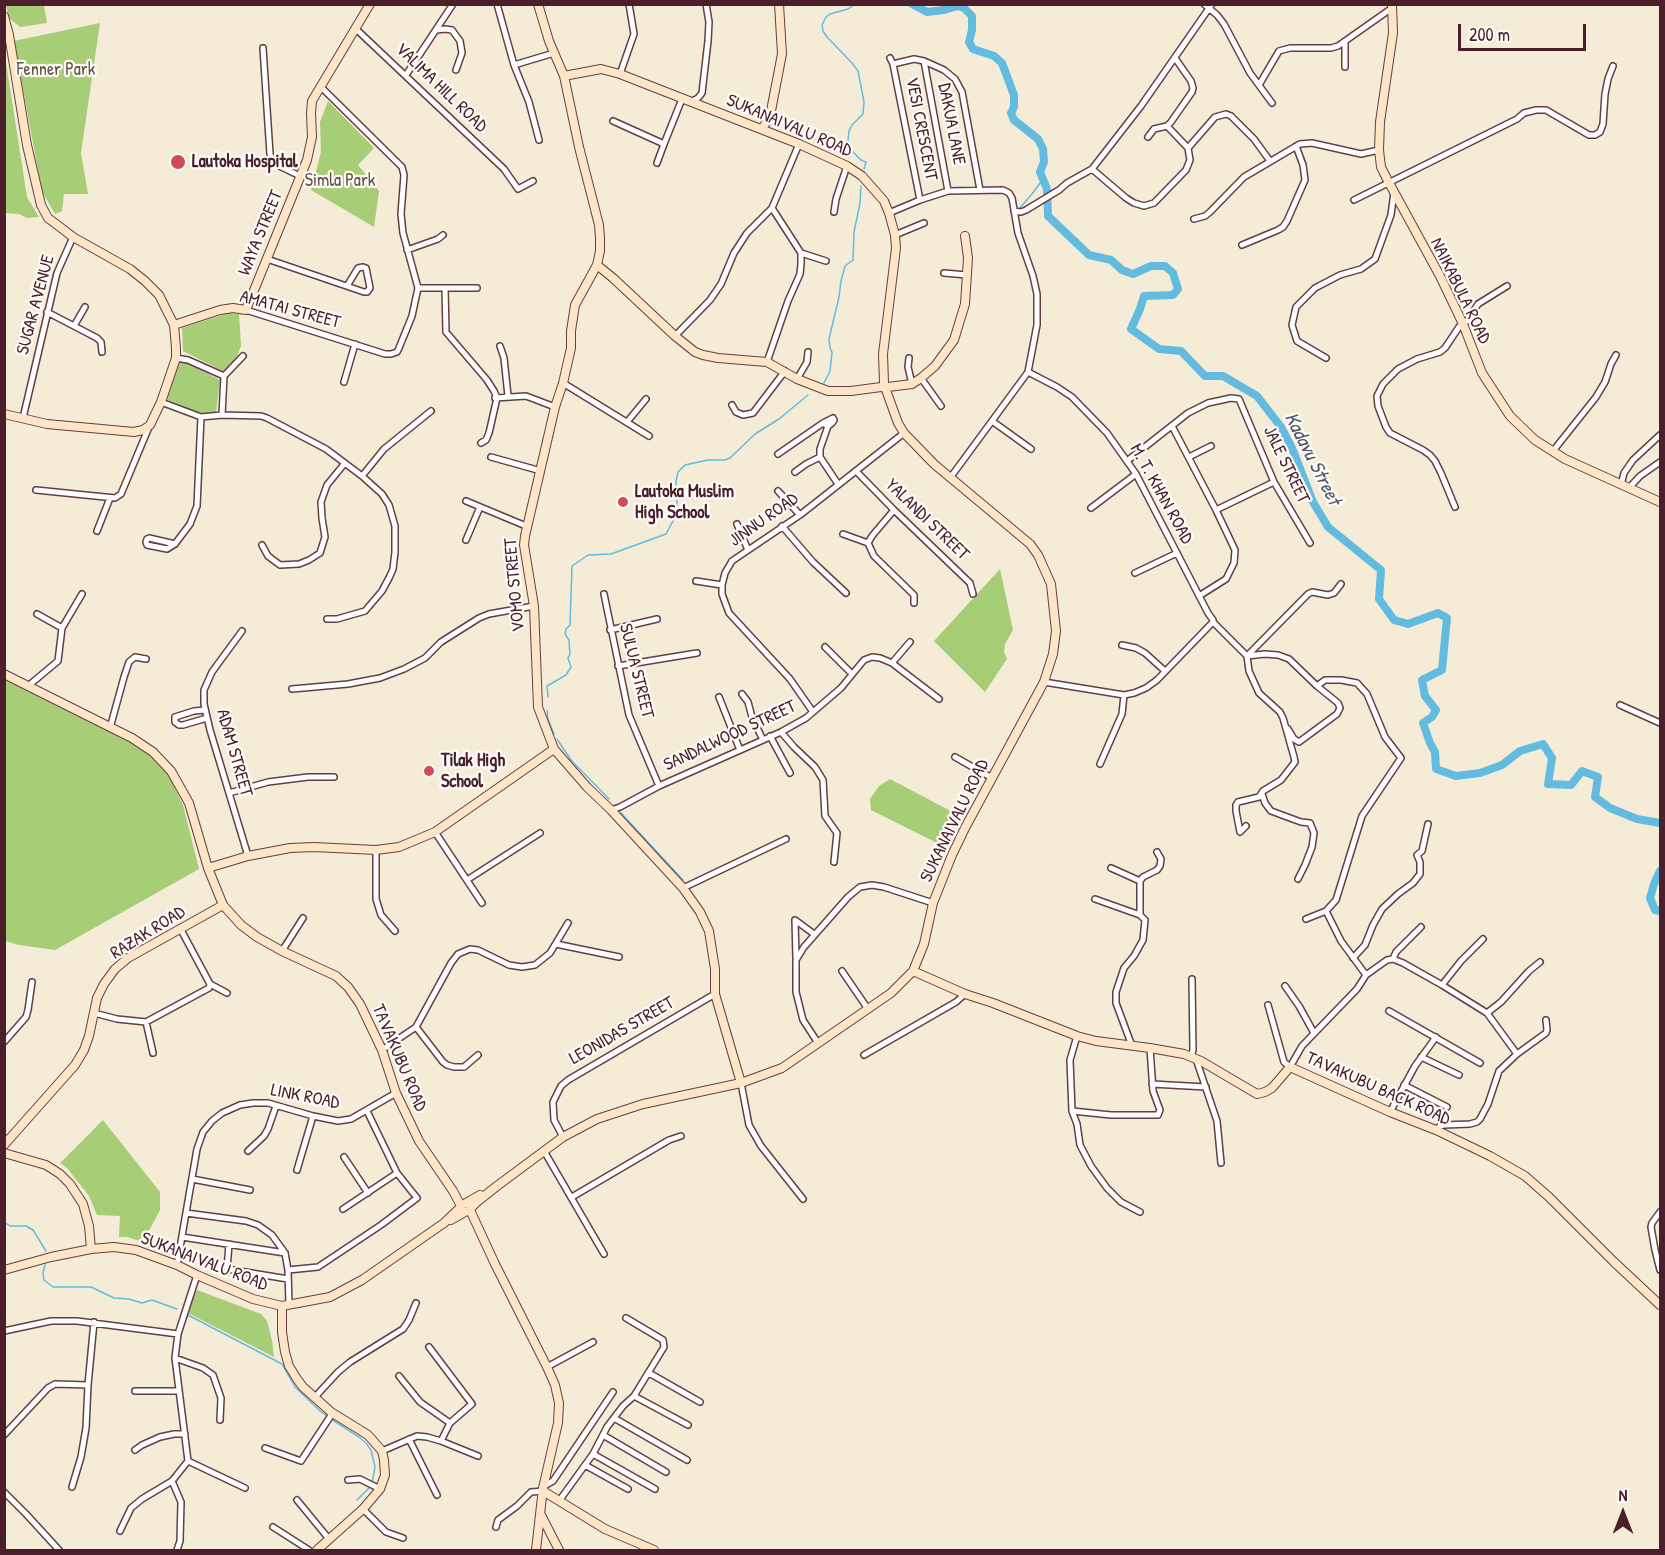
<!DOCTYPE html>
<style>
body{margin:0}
#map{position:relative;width:1665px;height:1555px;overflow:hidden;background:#f4ecd6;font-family:"Patrick Hand",sans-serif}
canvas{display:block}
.frame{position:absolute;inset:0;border:6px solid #4a1f2b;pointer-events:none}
.north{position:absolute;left:1593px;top:1483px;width:60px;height:60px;-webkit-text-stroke:4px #fdfcf7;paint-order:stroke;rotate:0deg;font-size:16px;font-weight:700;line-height:24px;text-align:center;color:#4a1f2b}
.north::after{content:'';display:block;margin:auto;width:21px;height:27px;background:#4a1f2b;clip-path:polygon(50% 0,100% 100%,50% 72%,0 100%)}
.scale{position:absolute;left:1458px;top:24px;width:128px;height:27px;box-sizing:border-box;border:3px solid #4a1f2b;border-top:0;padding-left:8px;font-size:18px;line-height:21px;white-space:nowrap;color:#4a1f2b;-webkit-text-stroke:4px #fdfcf7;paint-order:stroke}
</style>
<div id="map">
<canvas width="1665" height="1555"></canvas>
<div class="frame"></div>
<div class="north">N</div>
<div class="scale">200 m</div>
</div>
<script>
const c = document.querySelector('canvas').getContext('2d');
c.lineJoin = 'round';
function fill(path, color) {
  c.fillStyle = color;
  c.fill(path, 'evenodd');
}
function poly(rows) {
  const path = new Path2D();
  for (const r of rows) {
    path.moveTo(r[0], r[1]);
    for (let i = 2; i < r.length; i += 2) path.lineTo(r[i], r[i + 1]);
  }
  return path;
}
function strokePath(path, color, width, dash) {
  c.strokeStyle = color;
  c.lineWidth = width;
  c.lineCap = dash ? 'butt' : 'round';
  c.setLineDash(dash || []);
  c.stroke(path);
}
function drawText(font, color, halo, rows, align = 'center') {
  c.font = font + ' "Patrick Hand",sans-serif';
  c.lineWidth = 4.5;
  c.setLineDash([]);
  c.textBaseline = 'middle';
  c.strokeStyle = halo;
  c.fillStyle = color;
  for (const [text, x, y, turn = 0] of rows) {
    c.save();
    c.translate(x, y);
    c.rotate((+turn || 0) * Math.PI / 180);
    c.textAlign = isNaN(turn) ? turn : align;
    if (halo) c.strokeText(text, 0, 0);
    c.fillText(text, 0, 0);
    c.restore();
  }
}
fill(poly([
 [6,5,44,5,47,23,20,27,9,18],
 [100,23,81,153,88,194,64,194,62,211,55,214,42,191,14,41],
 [5,56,27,197,39,217,27,218,19,214,5,213],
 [328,101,374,148,358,165,379,191,374,227,311,190,321,152,320,122],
 [229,313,239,314,241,346,235,362,223,371,183,351,182,328],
 [174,362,188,363,220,380,216,413,202,415,159,396],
 [1000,569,1013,630,1005,644,1004,652,1007,659,985,692,934,641],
 [4,679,130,741,152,756,168,774,183,805,199,869,55,950,19,945,5,941],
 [890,779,960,816,945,847,871,810,870,799,879,786],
 [103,1120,160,1192,160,1210,143,1242,127,1237,119,1237,120,1216,97,1215,89,1196,67,1168,60,1163],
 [197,1290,261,1314,267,1321,272,1340,274,1357,186,1312]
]), '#a7cd77');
strokePath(poly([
 [855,4,848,9,830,14,826,17,822,25,823,31,827,37,852,63,858,71,864,102,863,114,852,125,849,131,848,140,851,150,861,160,866,162,864,169],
 [1019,209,1032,194,1043,179],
 [824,383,830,371,832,352,830,348,829,339,839,297,841,281,845,266,853,260,854,232,860,203,861,186],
 [548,697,547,686,566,675,571,667,568,658,570,654,569,640,565,634,566,629,570,625,572,566,588,555,611,554,666,534,674,519,677,503,676,481,678,472,685,465,708,460,725,460,730,458,755,434,779,419,808,395],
 [547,710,548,719,554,734],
 [557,739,571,760,609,799],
 [621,813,683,880],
 [4,1222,10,1226,26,1226,33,1230,46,1251],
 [45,1265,43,1273,44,1280,53,1287,91,1287,114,1298,129,1299,142,1303,152,1300,177,1309],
 [186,1314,282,1364,295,1387,320,1411,327,1416],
 [331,1419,359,1437,366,1443,371,1450,375,1467,372,1483],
 [357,1500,371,1486]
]), '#63bce0', 1.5);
strokePath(poly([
 [912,4,927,12,944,10,958,6,964,8,972,16,972,30,969,42,973,49,994,56,1002,63,1014,95,1014,107,1011,113,1014,120,1038,139,1043,149,1044,162,1040,172,1047,189,1048,216,1089,255,1111,260,1122,270,1133,274,1151,266,1165,266,1173,273,1178,289,1173,295,1144,296,1140,309,1131,329,1159,349,1181,351,1205,376,1223,376,1257,396,1281,427,1292,448,1313,502,1328,527,1381,570,1379,599,1394,620,1408,624,1438,613,1447,618,1442,670,1422,680,1425,696,1436,710,1432,717,1423,723,1430,743,1435,752,1436,769,1456,776,1480,773,1502,765,1520,751,1543,744,1552,758,1548,784,1571,785,1582,771,1598,777,1595,797,1610,808,1637,819,1660,823],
 [1660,871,1654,884,1650,898,1655,910,1660,911]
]), '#63bce0', 8);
const street = poly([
 [497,4,514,65,529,102,539,140],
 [1204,4,1217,15,1224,24,1250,73,1272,103],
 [356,29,504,169,518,189,533,181],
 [436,30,445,29,452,30,460,41,462,53,456,70],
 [263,48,270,154,273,163,300,176],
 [890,58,893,64,920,200],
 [924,61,948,191],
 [893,64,914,59,924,61,944,70,955,79,962,92,980,190],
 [514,65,554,53],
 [1345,67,1345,42],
 [620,74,634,34,629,4],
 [406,75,453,4],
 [1259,85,1279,51,1290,48,1331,48,1338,46,1392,8],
 [691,102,698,98,702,93,708,41,709,22,706,4],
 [613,121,664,144,682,99],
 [1167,126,1188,148,1190,160,1186,170,1154,203,1144,206,1134,203,1126,198,1092,169,1141,106,1212,4],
 [1148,137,1154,129,1167,126,1171,122,1192,92,1193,88,1191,81,1175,58],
 [1188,148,1215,117,1226,114,1231,116,1254,139,1270,161],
 [657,163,664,144],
 [1354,200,1517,119,1524,113,1536,110,1546,110,1589,135,1595,135,1600,132,1603,124,1605,94,1608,79,1613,66],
 [1014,211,1021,212,1026,210,1059,190,1067,183,1092,169],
 [834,212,836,199,847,166],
 [889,213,920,200,948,191,1003,190,1009,193,1012,198,1018,233,1033,276,1037,294,1037,325,1028,372,950,478],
 [1194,219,1205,216,1210,212,1244,177,1300,144,1312,143,1361,154,1379,150],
 [895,235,924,223],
 [1242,245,1278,230,1283,227,1287,221,1305,180,1303,165,1296,146],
 [407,250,438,239,443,235],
 [801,253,826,261],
 [267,259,364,292,367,292,370,288,366,268,363,267,358,268,347,286],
 [944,273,967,275],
 [418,288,477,288],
 [445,288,446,332,487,380,494,391,497,398,489,433,486,440,481,443],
 [246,310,385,354,391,354,397,352,399,348,412,316,418,288,403,233,401,214,404,175,402,167,320,86],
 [47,312,97,338,101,342,102,352],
 [74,326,85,307],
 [675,336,710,300,721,284,734,253,747,233,772,208,799,144],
 [500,346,504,358,508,396],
 [176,358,188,360,224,376],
 [909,358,908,367,912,384],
 [1326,358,1297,341,1292,325,1296,307,1315,288,1340,275,1361,269,1375,259,1391,215,1394,192],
 [767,362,788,301,800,274,801,264,801,253,772,208],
 [1028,372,1057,387,1072,397,1107,433,1136,474,1208,613,1213,620,1213,622,1247,656,1265,654,1278,655,1289,659,1317,686,1325,680,1341,680,1357,683,1367,694,1385,737,1401,758,1362,816,1336,900,1326,911],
 [224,376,243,356],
 [921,378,941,406],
 [797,379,807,362,808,352],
 [344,382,355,344],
 [563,383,649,436],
 [495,398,526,396,555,407],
 [161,402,201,417,222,415,261,416,267,418,326,449,362,476,382,494,389,505,395,526,395,552,393,569,390,576,382,591,365,611,337,619,327,619],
 [732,405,736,412,743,415,753,413,785,371],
 [222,415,224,376],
 [23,418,57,273,73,237],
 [992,421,1031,449],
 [627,422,646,399],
 [823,423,833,418,834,420,832,423,828,426],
 [1172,426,1216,510,1235,550,1234,563,1226,579,1199,596],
 [1553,451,1596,397,1605,382,1611,364,1616,355],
 [778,454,823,423,828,426,820,449,820,457,838,484],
 [491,457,541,471],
 [1189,457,1211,446],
 [1127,461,1188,413,1208,403,1231,398,1239,399,1274,482,1310,543],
 [856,471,894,510,970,583,973,594],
 [795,472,806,464,820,457],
 [362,476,384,449,431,411],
 [1621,485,1624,473,1633,460,1660,435],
 [1629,488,1640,476,1660,462],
 [36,490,115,498,121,494,149,427],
 [778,491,800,515],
 [466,501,526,526],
 [1455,507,1441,473,1435,461,1430,455,1423,450,1390,433,1386,427,1378,406,1377,396,1383,384,1398,369,1417,359,1440,352,1445,348,1459,327,1468,320,1478,304,1507,286],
 [1091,508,1136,474],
 [894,510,872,536,868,543,874,556,914,595,914,603],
 [1216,510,1274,482],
 [737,524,748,550],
 [782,526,813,562,846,593],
 [97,531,110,498],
 [843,534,868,543],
 [466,540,480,507],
 [175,544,149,538,147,539,146,542,147,545,167,549,175,544,190,524,197,506,201,417],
 [262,545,268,556,280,565,299,564,309,560,320,553,325,537,322,518,321,502,327,485,345,463],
 [1135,573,1177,553],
 [696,581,722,585],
 [604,594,629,715,659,786],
 [37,614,62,628],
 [610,630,657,619],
 [242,631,212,672,204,690,204,704,210,730,248,856],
 [1122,645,1136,648,1145,653,1165,671],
 [825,647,852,674],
 [892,663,910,642],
 [618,666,697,653],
 [1044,682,1124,695,1134,693,1146,688,1157,680,1213,622],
 [28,686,58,661,62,628,82,594],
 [292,689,348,684,380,678,404,669,425,658,441,642,479,618,489,614,534,606],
 [742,694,748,702,752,717,763,740],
 [719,697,740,750],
 [1620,705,1660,723],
 [205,710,194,711,175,717,175,722,179,725,183,725,207,718],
 [813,712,790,679,729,613,722,594,722,585,725,573,732,561,800,515,904,433],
 [110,728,124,677,129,662,135,657,146,659],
 [1288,729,1294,739,1299,742,1337,714,1340,708,1338,703,1317,686],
 [781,732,794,747,815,767,823,780,825,816,837,833,834,862],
 [770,736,790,773],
 [955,757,992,778],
 [1100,764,1122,714,1124,695],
 [229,793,268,782,308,777,334,777],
 [1262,794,1265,803,1271,811,1301,822,1310,823,1314,833,1312,847,1305,865,1298,879],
 [611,810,620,807,659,786,781,732,806,718,841,688,864,660,872,657,880,658,892,663,939,699],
 [1246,826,1240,832,1236,811,1236,805,1238,802,1259,797,1263,791,1281,780,1295,762,1294,757,1283,718,1280,712,1259,693,1249,671,1247,656,1308,594,1312,592,1328,595,1334,593,1341,584],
 [435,832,482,903],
 [376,850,376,899,381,915,395,931],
 [1111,868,1140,881],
 [467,880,540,833],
 [683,888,786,839],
 [1095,899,1140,915,1145,920,1143,940,1134,956,1124,968,1116,992,1116,1003,1132,1046],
 [1140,915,1140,881,1143,877,1157,870,1160,866,1161,859,1157,852],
 [1306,919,1326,911,1341,941,1366,975],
 [556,944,619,957],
 [282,951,303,918],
 [796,958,795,920,814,934],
 [1353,958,1365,945,1373,925,1382,909,1398,894,1413,883,1420,874,1420,862,1417,855,1422,851,1428,824],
 [1393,959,1396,952,1421,927],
 [842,971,868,1009],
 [210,984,227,993],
 [1285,986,1299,1006,1314,1033],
 [1268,1005,1284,1062,1290,1067,1302,1046,1357,989,1366,975,1387,960,1393,959,1403,963,1442,985,1461,961,1483,939],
 [1389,1011,1480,1063],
 [94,1013,117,1019,146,1022,209,988,210,984,180,928],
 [1487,1013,1501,1002,1529,971,1540,962],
 [146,1022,153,1053],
 [416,1027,443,1062,447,1065,454,1067,464,1067,478,1055],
 [1077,1036,1070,1060,1072,1111,1077,1124,1080,1145,1091,1166,1107,1188,1121,1202,1140,1212],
 [4,1042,26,1017,28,1010,32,982],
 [818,1043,803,1020,796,992,796,960,804,947,848,897,860,887,872,885,884,887,933,903],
 [382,1050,416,1027,451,963,458,954,470,949,478,950,509,965,522,967,535,965,550,953,568,923],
 [1517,1054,1546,1033,1547,1030,1546,1020],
 [864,1055,956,1002,965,994],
 [1191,1057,1193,1050,1192,979],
 [1421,1057,1459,1075],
 [1196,1059,1217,1121,1221,1163],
 [741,1083,749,1125,761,1146,803,1199],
 [1152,1084,1206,1087],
 [1404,1085,1447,1107],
 [1072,1111,1111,1115,1158,1115,1160,1110,1153,1091,1150,1048],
 [1390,1112,1415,1066,1436,1037],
 [1436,1130,1440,1126,1444,1125,1470,1124,1477,1122,1480,1119,1488,1104,1499,1071,1517,1054,1487,1013,1442,985],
 [563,1137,554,1120,553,1102,561,1086,568,1080,715,994],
 [248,1151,264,1136,268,1129,276,1106],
 [544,1151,604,1254],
 [344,1157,368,1193],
 [297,1170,313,1116],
 [192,1179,250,1190],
 [572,1197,669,1140,681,1136],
 [343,1209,397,1173],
 [1660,1212,1652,1223,1651,1227,1655,1250,1660,1270],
 [186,1213,246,1221,258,1225,272,1235,285,1253,288,1270,289,1305],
 [182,1237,285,1253],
 [229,1244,227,1269,288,1279],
 [177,1265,197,1149,203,1132,212,1121,222,1113,240,1105,253,1103,268,1103,313,1116,338,1121,351,1119,396,1093],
 [288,1270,318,1267,381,1225,417,1198,397,1173,367,1111],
 [4,1331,51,1321,77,1321,178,1334],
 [429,1347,472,1404,450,1423,441,1441],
 [175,1358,203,1368,213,1375,221,1398,220,1420],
 [547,1367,593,1342],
 [649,1373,700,1402],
 [399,1376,420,1402,450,1423],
 [135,1391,179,1391],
 [634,1396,688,1425],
 [315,1397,338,1372,350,1362,403,1329,409,1320,416,1303],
 [614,1418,687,1460],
 [4,1435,48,1388,55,1384,88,1385],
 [603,1435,666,1472],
 [409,1439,437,1495],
 [265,1448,301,1461,330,1417,331,1412],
 [135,1450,142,1445,160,1437,174,1434,185,1434],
 [382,1451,417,1436,427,1437,441,1441,478,1456],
 [593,1454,655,1489],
 [188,1461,245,1488],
 [585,1465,628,1489],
 [348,1480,360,1479,380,1489],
 [172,1481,181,1502,180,1541,177,1550],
 [544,1486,553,1481,613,1392],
 [72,1487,81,1457,86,1428,88,1385,94,1322],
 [4,1492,26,1514,59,1550],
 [297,1500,329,1539],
 [559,1501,593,1454,607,1427,623,1406,634,1396,664,1347,663,1340,626,1318],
 [363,1509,386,1532,403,1538],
 [273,1527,309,1550],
 [496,1527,498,1520,517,1506,531,1492,543,1491],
 [120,1531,131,1508,142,1499,172,1481,188,1461,175,1358,178,1334,197,1275]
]);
const secondary = poly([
 [538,4,549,41,564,76,579,147,599,225,600,238,600,251,597,265,575,305,571,331,571,348,563,383,555,407,525,536,524,545,534,606,538,707,554,749,587,787,611,810,683,888,700,912,709,931,715,969,715,994,741,1083],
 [1392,4,1393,33,1380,122,1379,150,1381,167,1388,181,1440,276,1463,324,1482,373,1510,416,1535,440,1565,459,1660,502],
 [4,16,9,35,27,145,41,205,48,218,56,224,73,237,130,269,145,281,159,295,174,325,176,348,176,358,161,402,150,425,143,430,134,432,47,424,4,414],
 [564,76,601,69,620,74,799,144,847,166,862,176,884,201,889,213,895,235,896,248,883,354,884,383],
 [762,129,770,116,782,54,779,4],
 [597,265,613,278,675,336,695,352,703,355,718,358,767,362,797,379,828,391,851,391,881,387],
 [174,325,220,310,233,308,246,310,307,160,312,137,311,113,312,101,370,4],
 [888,387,912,384,921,378,935,366,954,340,965,304,968,258,965,236],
 [4,674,132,738,153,752,171,771,189,803,208,868,223,905,241,925,257,937,282,951,336,976,348,987,360,1004,382,1050,396,1093,419,1141,453,1191,461,1206],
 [208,868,248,856,290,848,314,847,376,850,399,847,435,832,554,749],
 [913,971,965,994,993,1003,1077,1036,1096,1041,1150,1048,1184,1054,1201,1061,1257,1094,1265,1092,1272,1088,1290,1067,1390,1112,1436,1130,1490,1156,1525,1176,1549,1197,1614,1262,1660,1305],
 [4,1145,75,1065,84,1050,89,1036,97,998,104,984,115,969,128,958,223,905],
 [4,1153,46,1165,60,1174,70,1184,83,1204,89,1226,91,1249],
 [466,1203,480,1195],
 [470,1209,478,1201,497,1186,563,1137,597,1119,643,1104,741,1083,782,1068,891,993,913,971,924,944,933,903,952,855,965,828,1044,682,1053,654,1056,631,1051,584,1038,555,1030,544,934,464,904,433,898,423,886,390],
 [470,1210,495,1264,547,1367,555,1385,559,1403,558,1423,543,1488,536,1550],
 [451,1220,465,1212],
 [4,1270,51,1257,91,1249,114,1247,136,1250,177,1265,197,1275,253,1299,282,1306,330,1297,362,1280,444,1223,461,1207],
 [282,1306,282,1332,285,1352,289,1366,297,1379,303,1387,331,1412,368,1435,382,1451,384,1460,385,1475,380,1489,363,1509,317,1550],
 [543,1491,605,1529,654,1550],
 [541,1515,559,1550]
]);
strokePath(street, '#643e45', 8);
strokePath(secondary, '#643e45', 10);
strokePath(street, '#fff', 5);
strokePath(secondary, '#fee5c5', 8);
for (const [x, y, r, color] of [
 [178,162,8,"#d1495b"],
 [623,502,6,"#d1495b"],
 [429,771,6,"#d1495b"]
]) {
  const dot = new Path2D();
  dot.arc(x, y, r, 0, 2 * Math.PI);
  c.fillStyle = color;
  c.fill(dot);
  strokePath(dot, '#fdfcf7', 2);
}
drawText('18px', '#665342', '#fdfcf7', [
 ["Fenner Park",56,70],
 ["Simla Park",340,181]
]);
drawText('18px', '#4a1f2b', '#fdfcf7', [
 ["VALIMA HILL ROAD",441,88,44],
 ["DAKUA LANE",951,124,79],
 ["SUKANAIVALU ROAD",789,126,23],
 ["VESI CRESCENT",921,129,79],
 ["WAYA STREET",261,233,-68],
 ["NAIKABULA ROAD",1460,291,64],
 ["SUGAR AVENUE",36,305,-75],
 ["AMATAI STREET",290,310,15],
 ["JALE STREET",1286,465,64],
 ["M. T. KHAN ROAD",1161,494,61],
 ["JINNU ROAD",764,520,-35],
 ["YALANDI STREET",927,520,44],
 ["VOMO STREET",515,585,-95],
 ["SULUA STREET",636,671,76],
 ["SANDALWOOD STREET",730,736,-25],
 ["ADAM STREET",234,753,74],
 ["SUKANAIVALU ROAD",955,821,-64],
 ["RAZAK ROAD",148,933,-32],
 ["LEONIDAS STREET",622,1031,-30],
 ["TAVAKUBU ROAD",399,1058,67],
 ["TAVAKUBU BACK ROAD",1378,1089,24],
 ["LINK ROAD",305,1097,11],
 ["SUKANAIVALU ROAD",204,1262,21]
]);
drawText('bold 18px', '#4a1f2b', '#fdfcf7', [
 ["Lautoka Hospital",192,162],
 ["Lautoka Muslim",635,492],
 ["High School",635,513],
 ["Tilak High",441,761],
 ["School",441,782]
], 'left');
drawText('italic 20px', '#53566a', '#fdfcf7', [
 ["Kadavu Street",1312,459,63]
]);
</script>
